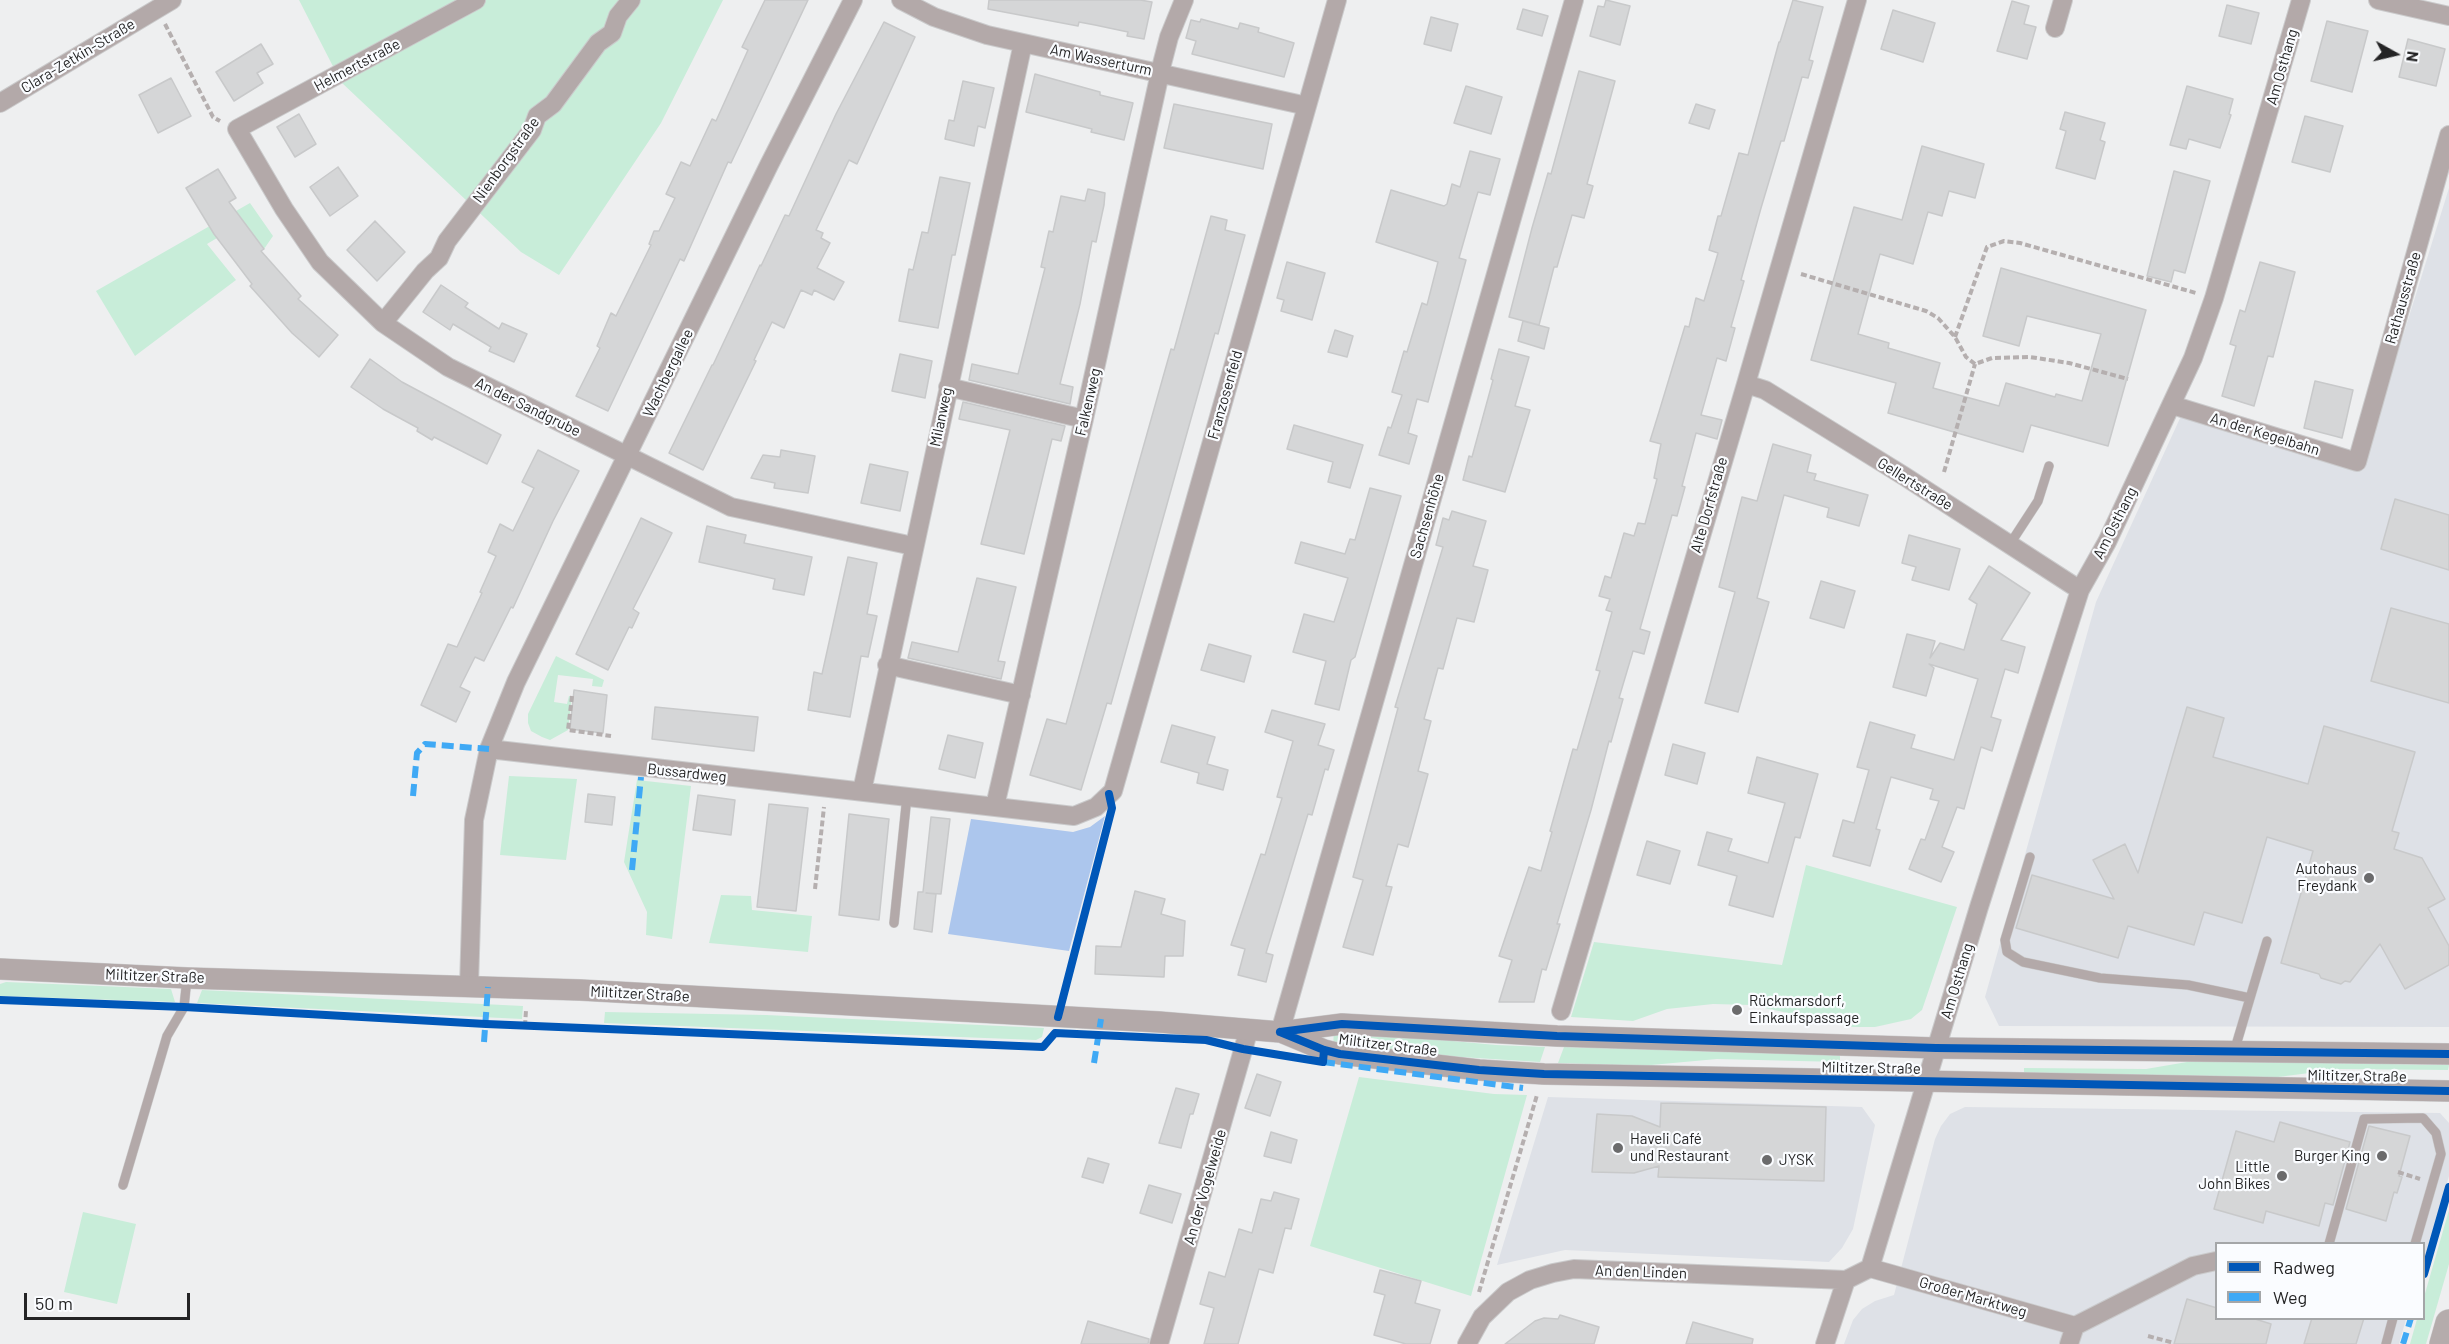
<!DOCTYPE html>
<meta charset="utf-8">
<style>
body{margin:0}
#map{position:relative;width:2449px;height:1344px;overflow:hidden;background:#eeeff0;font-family:Barlow,sans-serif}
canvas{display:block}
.legend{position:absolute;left:2215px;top:1242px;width:210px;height:78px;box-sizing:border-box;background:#fafcff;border:2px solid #a4a6a8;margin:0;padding:8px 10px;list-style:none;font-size:18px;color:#242425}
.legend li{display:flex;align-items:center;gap:12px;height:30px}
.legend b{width:30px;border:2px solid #a4a6a8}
.north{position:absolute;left:2365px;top:24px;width:60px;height:60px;-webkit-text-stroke:4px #fafcff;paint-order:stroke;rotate:98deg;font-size:16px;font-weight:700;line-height:24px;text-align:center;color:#242425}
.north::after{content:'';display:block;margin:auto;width:21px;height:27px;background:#242425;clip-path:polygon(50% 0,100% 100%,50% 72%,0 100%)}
.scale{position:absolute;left:24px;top:1293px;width:166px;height:27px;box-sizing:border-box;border:3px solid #242425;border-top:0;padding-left:8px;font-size:18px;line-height:21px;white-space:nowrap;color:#242425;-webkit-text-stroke:4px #fafcff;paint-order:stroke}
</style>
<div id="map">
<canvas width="2449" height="1344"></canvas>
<ul class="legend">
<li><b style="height:8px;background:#0057b8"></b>Radweg</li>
<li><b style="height:8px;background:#3fa9f5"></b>Weg</li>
</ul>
<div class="north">N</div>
<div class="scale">50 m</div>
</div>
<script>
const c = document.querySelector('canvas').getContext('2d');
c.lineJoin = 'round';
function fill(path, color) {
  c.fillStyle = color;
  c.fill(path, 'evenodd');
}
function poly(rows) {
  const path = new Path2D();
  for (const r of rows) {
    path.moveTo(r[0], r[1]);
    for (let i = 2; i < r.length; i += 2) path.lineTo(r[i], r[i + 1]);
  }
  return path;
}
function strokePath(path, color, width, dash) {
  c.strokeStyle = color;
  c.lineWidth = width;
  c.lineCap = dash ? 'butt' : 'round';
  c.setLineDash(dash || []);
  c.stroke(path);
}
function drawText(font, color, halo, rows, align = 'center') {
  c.font = font + ' Barlow,sans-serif';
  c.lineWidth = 4.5;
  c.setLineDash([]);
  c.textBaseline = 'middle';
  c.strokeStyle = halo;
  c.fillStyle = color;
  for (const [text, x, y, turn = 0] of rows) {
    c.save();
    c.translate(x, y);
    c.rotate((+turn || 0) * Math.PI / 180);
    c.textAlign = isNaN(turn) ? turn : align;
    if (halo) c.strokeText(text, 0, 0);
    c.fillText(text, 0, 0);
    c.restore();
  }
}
fill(poly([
 [2449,188,2449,1027,1999,1026,1985,997,2096,602,2181,416,2361,471],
 [1548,1097,1862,1107,1875,1125,1853,1229,1842,1248,1829,1262,1565,1250,1497,1265],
 [1965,1107,2440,1113,2449,1123,2449,1176,2424,1261,2424,1244,2216,1244,2216,1318,2406,1319,2399,1344,1844,1344,1853,1320,1862,1309,1875,1301,1894,1295,1935,1139,1941,1126,1950,1114]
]), '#dee1e7');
fill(poly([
 [299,0,723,0,661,123,559,275,521,252,341,82],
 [250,203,273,236,264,249,217,238,207,244,236,280,135,356,96,291],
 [556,656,604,680,602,687,592,686,593,679,558,675,554,702,567,704,569,696,572,696,568,730,550,740,542,737,531,731,528,723,528,714],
 [509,776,577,779,566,860,500,855],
 [637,780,691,786,672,939,646,935,647,912,624,862],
 [1806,865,1957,907,1922,1010,1911,1019,1875,1027,1853,1027,1751,1005,1713,1004,1667,1009,1633,1021,1571,1017,1594,942,1782,965],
 [721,895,751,896,752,910,812,916,808,952,709,943],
 [6,982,171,989,175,1002,0,996,0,984],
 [202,990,523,1006,522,1019,197,1003],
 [605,1012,766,1015,1044,1028,1042,1037,1036,1040,604,1023],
 [1334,1030,1496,1045,1545,1047,1540,1062,1381,1052,1333,1047],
 [1564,1047,1840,1055,1840,1062,1717,1059,1640,1066,1558,1063],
 [2212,1061,2449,1065,2448,1070,2341,1069,2270,1078,2024,1076,2024,1068,2146,1069,2187,1062],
 [1359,1077,1494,1094,1527,1095,1471,1296,1310,1246],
 [2449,1210,2449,1264,2426,1344,2410,1344,2417,1319,2424,1318,2424,1297],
 [83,1212,136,1224,117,1304,64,1292]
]), '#c8edd9');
fill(poly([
 [1105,816,1069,951,948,934,971,819,1073,832,1090,827]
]), '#acc6ed');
const building = poly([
 [765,0,808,0,731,163,728,162,684,261,680,259,608,411,576,396,600,348,597,346,611,313,616,316,651,245,649,244,654,231,659,231,675,198,666,194,681,162,690,166,712,119,716,121,748,50,742,47,765,0],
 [989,0,1140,0,1152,2,1144,39,1127,36,1128,32,1095,25,1079,22,1078,26,988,9,989,0],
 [1606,0,1630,6,1620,45,1590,36,1598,6,1604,7,1606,0],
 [1793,0,1823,7,1809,60,1813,61,1808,78,1802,77,1784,141,1781,141,1761,208,1741,280,1744,281,1731,327,1735,328,1726,361,1717,358,1701,415,1722,420,1717,439,1696,433,1682,486,1685,487,1677,516,1672,515,1640,629,1650,632,1644,654,1633,651,1619,698,1623,699,1611,742,1609,741,1591,810,1557,924,1560,924,1546,970,1542,969,1534,1002,1499,1002,1512,960,1499,956,1529,867,1541,871,1552,832,1550,831,1573,749,1577,750,1600,671,1596,670,1612,612,1606,610,1610,599,1599,596,1605,576,1611,578,1624,533,1634,536,1638,523,1645,524,1657,479,1654,478,1661,444,1650,441,1659,412,1685,326,1689,327,1696,298,1704,301,1718,253,1709,250,1718,216,1721,216,1739,153,1748,155,1779,42,1780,42,1793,0],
 [2012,1,2029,6,2024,24,2036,27,2027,59,1997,51,2012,1],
 [2227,5,2259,13,2251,44,2219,36,2227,5],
 [1523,9,1548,16,1542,36,1517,29,1523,9],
 [1893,10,1935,23,1923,62,1881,49,1893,10],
 [1431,17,1458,24,1451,51,1424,44,1431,17],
 [1201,19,1238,29,1240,23,1259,28,1258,32,1294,43,1284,77,1192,54,1196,41,1186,38,1191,20,1200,22,1201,19],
 [2327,21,2368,31,2352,92,2311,81,2327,21],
 [884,22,915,37,857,164,849,160,816,230,823,233,821,238,830,243,817,268,844,282,834,300,814,290,812,295,801,290,784,328,772,322,754,360,756,361,703,470,669,453,712,365,713,365,760,265,761,266,785,215,789,216,836,114,884,22],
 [2408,39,2445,49,2436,86,2399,77,2408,39],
 [261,44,273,64,257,73,263,83,234,101,216,72,261,44],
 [1579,71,1615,81,1587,184,1593,186,1584,218,1572,215,1557,267,1554,267,1539,325,1509,317,1532,228,1548,173,1551,174,1579,71],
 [1035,74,1100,92,1100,95,1133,103,1124,140,1091,132,1092,129,1026,112,1035,74],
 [171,78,191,116,158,133,139,95,171,78],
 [963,81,994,88,985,128,978,126,974,146,945,139,949,120,954,121,963,81],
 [1466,86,1502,97,1491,134,1454,123,1466,86],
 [2187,86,2233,99,2229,114,2231,115,2220,148,2189,139,2186,149,2170,145,2187,86],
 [1174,104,1272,124,1263,169,1164,148,1174,104],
 [1696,104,1715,110,1709,129,1689,123,1696,104],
 [2065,112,2105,123,2100,140,2105,142,2095,179,2056,168,2066,131,2060,129,2065,112],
 [299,114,316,144,295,157,277,127,299,114],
 [2305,116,2343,126,2330,172,2292,162,2305,116],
 [1922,146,1984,164,1975,198,1949,191,1942,216,1928,212,1913,264,1880,254,1858,334,1889,343,1888,348,1940,363,1933,388,1999,406,2006,383,2055,397,2056,394,2082,401,2101,334,2027,316,2019,346,1983,336,2001,268,2146,310,2108,446,2031,425,2023,452,1888,413,1896,383,1811,360,1854,207,1902,220,1922,146],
 [1470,151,1500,159,1490,195,1478,192,1475,202,1459,258,1466,260,1428,402,1417,399,1408,433,1417,436,1409,464,1379,455,1388,427,1391,428,1402,395,1392,392,1404,351,1407,352,1422,303,1427,305,1438,262,1376,242,1391,190,1444,206,1447,204,1452,184,1460,187,1470,151],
 [338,167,358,196,330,216,310,187,338,167],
 [218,169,236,198,229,202,264,249,261,251,301,296,298,299,338,335,319,357,292,333,250,286,252,284,214,234,186,188,218,169],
 [2174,171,2210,181,2185,273,2174,270,2171,282,2147,276,2174,171],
 [940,177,970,183,955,255,952,255,938,328,899,321,909,269,913,270,922,232,928,233,940,177],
 [1088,189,1105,193,1104,205,1096,242,1092,241,1080,304,1060,384,1073,387,1070,404,969,380,972,364,1018,374,1045,268,1041,267,1049,231,1053,232,1061,196,1085,201,1088,189],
 [1211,216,1227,220,1225,230,1245,235,1218,334,1215,333,1111,704,1107,703,1081,790,1030,775,1047,719,1066,724,1102,593,1171,349,1174,350,1211,216],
 [375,221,405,252,377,281,347,250,375,221],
 [1287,262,1325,273,1312,320,1281,311,1284,300,1277,298,1287,262],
 [2260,262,2295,272,2273,357,2268,356,2254,406,2222,396,2236,346,2230,344,2240,310,2245,312,2260,262],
 [441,285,468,303,465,307,499,329,502,323,527,334,514,362,489,351,491,347,453,324,450,330,423,312,441,285],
 [1523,321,1549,328,1544,349,1518,341,1523,321],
 [1335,330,1353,336,1347,357,1328,352,1335,330],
 [1499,349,1529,357,1515,406,1530,410,1505,492,1463,480,1469,456,1472,457,1493,380,1491,379,1499,349],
 [900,354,932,361,925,398,892,391,900,354],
 [370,359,402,382,501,435,487,464,434,437,432,440,417,431,418,428,383,409,351,387,370,359],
 [2315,381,2353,390,2342,438,2304,428,2315,381],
 [963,402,1065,426,1061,441,1052,439,1024,554,981,544,1010,430,959,419,963,402],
 [1294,425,1363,445,1350,488,1328,482,1333,462,1287,449,1294,425],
 [1773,444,1811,455,1807,472,1816,474,1814,480,1868,495,1859,526,1827,517,1829,508,1784,495,1757,598,1769,602,1738,712,1705,703,1735,592,1719,587,1742,497,1757,501,1773,444],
 [538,450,579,471,553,521,513,608,511,607,484,661,475,657,460,687,470,692,456,722,421,705,448,644,457,647,482,593,480,592,496,556,488,552,500,524,513,531,534,488,522,482,538,450],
 [781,450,815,456,808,493,774,488,775,483,751,478,763,455,780,457,781,450],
 [870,464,908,472,900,511,861,503,870,464],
 [1370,488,1401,496,1355,657,1351,660,1339,710,1315,704,1326,661,1293,652,1304,614,1334,622,1348,578,1295,563,1301,542,1345,554,1350,539,1355,540,1370,488],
 [2395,499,2449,515,2449,570,2381,549,2395,499],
 [1452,511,1486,521,1473,566,1488,570,1474,622,1457,618,1443,669,1438,668,1424,719,1431,721,1418,771,1428,774,1408,847,1398,844,1386,886,1392,887,1373,955,1343,947,1363,880,1353,877,1398,708,1395,707,1443,547,1436,545,1443,518,1449,520,1452,511],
 [641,518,672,533,633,609,639,613,632,628,629,627,608,670,576,654,641,518],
 [707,526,746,535,744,543,812,557,804,595,773,589,775,579,699,562,707,526],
 [1909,535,1960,549,1949,590,1912,580,1916,567,1902,563,1909,535],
 [848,557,877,563,867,614,877,616,868,657,861,656,850,717,808,710,814,672,822,674,848,557],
 [1989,566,2030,593,2001,640,2025,647,2018,673,2005,669,1991,717,2001,720,1992,751,1981,747,1964,809,1957,807,1942,847,1954,852,1941,882,1909,869,1921,839,1925,840,1939,801,1930,799,1933,789,1891,777,1876,829,1880,830,1870,866,1833,856,1843,820,1854,823,1869,770,1857,767,1870,722,1915,735,1911,748,1954,760,1978,679,1929,664,1934,668,1926,696,1893,687,1907,634,1935,641,1930,658,1940,643,1964,650,1977,604,1969,599,1989,566],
 [977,578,1016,587,998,661,1005,662,1001,679,908,658,912,642,958,652,977,578],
 [1821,581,1855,591,1844,628,1810,618,1821,581],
 [2391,608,2449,624,2449,703,2371,681,2391,608],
 [1209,644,1251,656,1244,682,1201,670,1209,644],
 [574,690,607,695,603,733,570,729,574,690],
 [655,707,758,717,754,751,652,739,655,707],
 [2187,707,2224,718,2213,757,2308,784,2324,726,2415,752,2392,831,2399,833,2394,849,2422,858,2445,899,2428,908,2449,946,2449,965,2405,989,2380,944,2350,982,2345,981,2341,984,2321,978,2319,974,2281,963,2313,851,2267,837,2242,923,2204,912,2194,945,2128,926,2118,958,2016,928,2032,875,2114,899,2093,860,2125,844,2138,873,2187,707],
 [1272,710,1325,724,1318,745,1334,750,1328,770,1325,769,1312,815,1308,814,1266,953,1273,955,1266,982,1238,975,1245,949,1231,945,1261,854,1265,855,1282,798,1277,797,1293,741,1265,732,1272,710],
 [1172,725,1215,737,1207,764,1228,770,1223,790,1197,783,1199,773,1161,762,1172,725],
 [948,735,983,743,975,778,939,769,948,735],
 [1673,744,1705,753,1697,784,1665,775,1673,744],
 [1757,757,1818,774,1800,838,1795,837,1773,917,1729,905,1737,876,1698,865,1707,832,1732,839,1728,851,1768,863,1785,803,1748,793,1757,757],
 [588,794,615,797,612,825,585,822,588,794],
 [698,795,735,800,731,835,693,830,698,795],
 [769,804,808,808,796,911,757,907,769,804],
 [849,814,889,819,879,920,839,915,849,814],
 [931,817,950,819,941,894,926,893,936,894,932,932,914,929,918,892,923,892,931,817],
 [1647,841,1680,851,1670,884,1637,875,1647,841],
 [1135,891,1165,899,1161,914,1185,921,1183,956,1165,956,1164,977,1095,974,1096,946,1121,947,1135,891],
 [1257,1074,1281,1082,1270,1116,1245,1108,1257,1074],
 [1176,1088,1199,1094,1193,1114,1190,1114,1181,1148,1159,1143,1176,1088],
 [1661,1103,1826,1107,1824,1181,1658,1177,1659,1166,1634,1173,1592,1172,1597,1114,1632,1116,1660,1127,1661,1103],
 [2280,1122,2350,1142,2333,1205,2325,1203,2319,1226,2266,1211,2263,1223,2214,1209,2236,1131,2274,1142,2280,1122],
 [2369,1126,2410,1136,2399,1176,2402,1177,2397,1193,2394,1192,2386,1221,2346,1209,2369,1126],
 [1271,1132,1297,1140,1291,1163,1264,1156,1271,1132],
 [1088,1158,1109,1164,1103,1183,1082,1177,1088,1158],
 [1149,1185,1181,1194,1172,1223,1140,1213,1149,1185],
 [1274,1192,1299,1199,1291,1229,1285,1228,1273,1273,1259,1269,1238,1344,1204,1344,1214,1308,1200,1304,1209,1272,1225,1277,1239,1229,1252,1233,1261,1199,1271,1201,1274,1192],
 [1380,1270,1421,1281,1415,1303,1440,1310,1430,1344,1406,1344,1374,1335,1385,1295,1374,1292,1380,1270],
 [2187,1299,2217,1308,2217,1318,2252,1318,2271,1324,2266,1344,2174,1344,2187,1299],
 [1560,1315,1599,1327,1594,1344,1505,1344,1535,1321,1544,1318,1558,1319,1560,1315],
 [2312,1318,2364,1318,2356,1344,2304,1344,2312,1318],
 [1088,1321,1149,1339,1148,1344,1081,1344,1088,1321],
 [1693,1322,1753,1339,1752,1344,1686,1344,1693,1322]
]);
fill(building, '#d5d6d7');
strokePath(building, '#c8c9ca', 1.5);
const service = poly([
 [2010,544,2038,501,2049,466],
 [2030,857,2005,940,2007,952,2023,962,2100,978,2188,985,2250,998],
 [894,923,907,796],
 [2234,1052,2267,941],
 [123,1185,167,1036,184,1007,187,978],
 [2329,1244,2364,1119,2423,1118,2436,1133,2441,1154,2415,1244],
 [2386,1344,2393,1318]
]);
const minor = poly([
 [476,0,237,129,284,209,320,262,383,323,448,367,731,507,913,546],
 [901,0,934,17,987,35,1307,106],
 [2378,0,2449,16],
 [2055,28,2063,0],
 [0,103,172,0],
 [383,323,425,271,439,258,447,241,532,130,537,116,553,104,598,43,612,33,618,16,631,0],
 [1746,384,1765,390,1904,476,2080,590],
 [948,387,1084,419],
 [2172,405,2357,462,2449,135],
 [887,665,1021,695],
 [489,749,516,682,769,165,853,0],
 [862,791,1023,43],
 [995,806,1084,419,1162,64,1169,37,1184,0],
 [469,986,474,820,489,749,1074,816,1096,807,1113,791,1337,0],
 [1561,1011,1746,384,1857,0],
 [1280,1032,1574,0],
 [1870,1268,2075,1326,2193,1266,2216,1261],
 [1159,1344,1249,1029],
 [1467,1344,1482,1317,1508,1292,1530,1280,1553,1273,1574,1269,1846,1280,1870,1268,1979,907,2080,590,2107,542,2193,358,2214,298,2301,0],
 [1825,1344,1846,1280],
 [2069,1344,2075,1326]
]);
const tertiary = poly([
 [0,969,187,978,580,990,1159,1022,1280,1032,1342,1024,1557,1036,1936,1048,2449,1054],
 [1281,1032,1324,1050,1340,1054,1479,1070,1544,1074,2449,1091]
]);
const primary = poly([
 [2443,1344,2449,1323]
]);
strokePath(service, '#cacacb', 10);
strokePath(minor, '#cacacb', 20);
strokePath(tertiary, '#cacacb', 22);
strokePath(primary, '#cacacb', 28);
strokePath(poly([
 [165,24,213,117,220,121],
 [1801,274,1926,311,1938,318,1955,337,1966,357,1975,364,1992,358,2030,357,2069,363,2128,379],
 [1955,337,1987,247,2004,241,2020,243,2196,293],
 [1944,472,1975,364],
 [572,696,568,730,611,736],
 [815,889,824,807],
 [1064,996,1108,823],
 [525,1026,526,1010],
 [2398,1172,2420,1179],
 [1479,1292,1537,1095],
 [2148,1336,2174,1343]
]), '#b5afaf', 4, [6, 3]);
strokePath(service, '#b3a9a9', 9);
strokePath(minor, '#b3a9a9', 18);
strokePath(tertiary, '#b3a9a9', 21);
strokePath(primary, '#b5acac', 27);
strokePath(poly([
 [413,796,417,753,425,744,489,749],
 [632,870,641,777],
 [484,1042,488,987],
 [1323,1062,1523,1088],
 [1094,1063,1101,1019],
 [2403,1344,2411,1318]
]), '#3fa9f5', 6, [12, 6]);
strokePath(poly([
 [0,1000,184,1007,486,1024,1043,1047,1055,1033,1206,1040,1243,1049,1323,1062,1324,1050],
 [1058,1017,1112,808,1109,794],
 [1280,1032,1324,1050,1340,1054,1479,1070,1544,1074,2449,1091],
 [1280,1032,1342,1024,1557,1036,1936,1048,2449,1054],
 [2424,1274,2449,1187]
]), '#0057b8', 8);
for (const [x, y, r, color] of [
 [2369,878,6,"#6b6b6c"],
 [1737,1010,6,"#6b6b6c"],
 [1618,1148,6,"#6b6b6c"],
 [2382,1156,6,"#6b6b6c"],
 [1767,1160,6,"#6b6b6c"],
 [2282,1176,6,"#6b6b6c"]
]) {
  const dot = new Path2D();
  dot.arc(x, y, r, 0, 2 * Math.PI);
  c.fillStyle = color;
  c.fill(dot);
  strokePath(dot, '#fafcff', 2);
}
drawText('15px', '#242425', '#fafcff', [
 ["Clara-Zetkin-Straße",78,56,-31],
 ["Am Wasserturm",1101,60,12],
 ["Helmertstraße",357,65,-28],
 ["Am Osthang",2282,67,-74],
 ["Nienborgstraße",506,160,-54],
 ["Rathausstraße",2403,298,-74],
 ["Wachbergallee",668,373,-64],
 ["Franzosenfeld",1225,395,-74],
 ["Falkenweg",1088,402,-77],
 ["An der Sandgrube",528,407,26],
 ["Milanweg",941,417,-78],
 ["An der Kegelbahn",2265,434,17],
 ["Gellertstraße",1915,484,32],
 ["Alte Dorfstraße",1709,505,-74],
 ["Sachsenhöhe",1427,516,-74],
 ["Am Osthang",2115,523,-63],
 ["Bussardweg",687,773,6],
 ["Miltitzer Straße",155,976,2],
 ["Am Osthang",1957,981,-73],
 ["Miltitzer Straße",640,994,3],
 ["Miltitzer Straße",1388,1045,7],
 ["Miltitzer Straße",1871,1068,1],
 ["Miltitzer Straße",2357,1076,1],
 ["An der Vogelweide",1205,1187,-74],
 ["An den Linden",1641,1272,2],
 ["Großer Marktweg",1973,1297,16]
]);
drawText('15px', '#242425', '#fafcff', [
 ["Autohaus",2357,869],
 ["Freydank",2357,886],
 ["Rückmarsdorf,",1749,1001,"left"],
 ["Einkaufspassage",1749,1018,"left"],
 ["Haveli Café",1630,1139,"left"],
 ["und Restaurant",1630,1156,"left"],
 ["Burger King",2370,1156],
 ["JYSK",1779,1160,"left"],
 ["Little",2270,1167],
 ["John Bikes",2270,1184]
], 'right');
</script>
